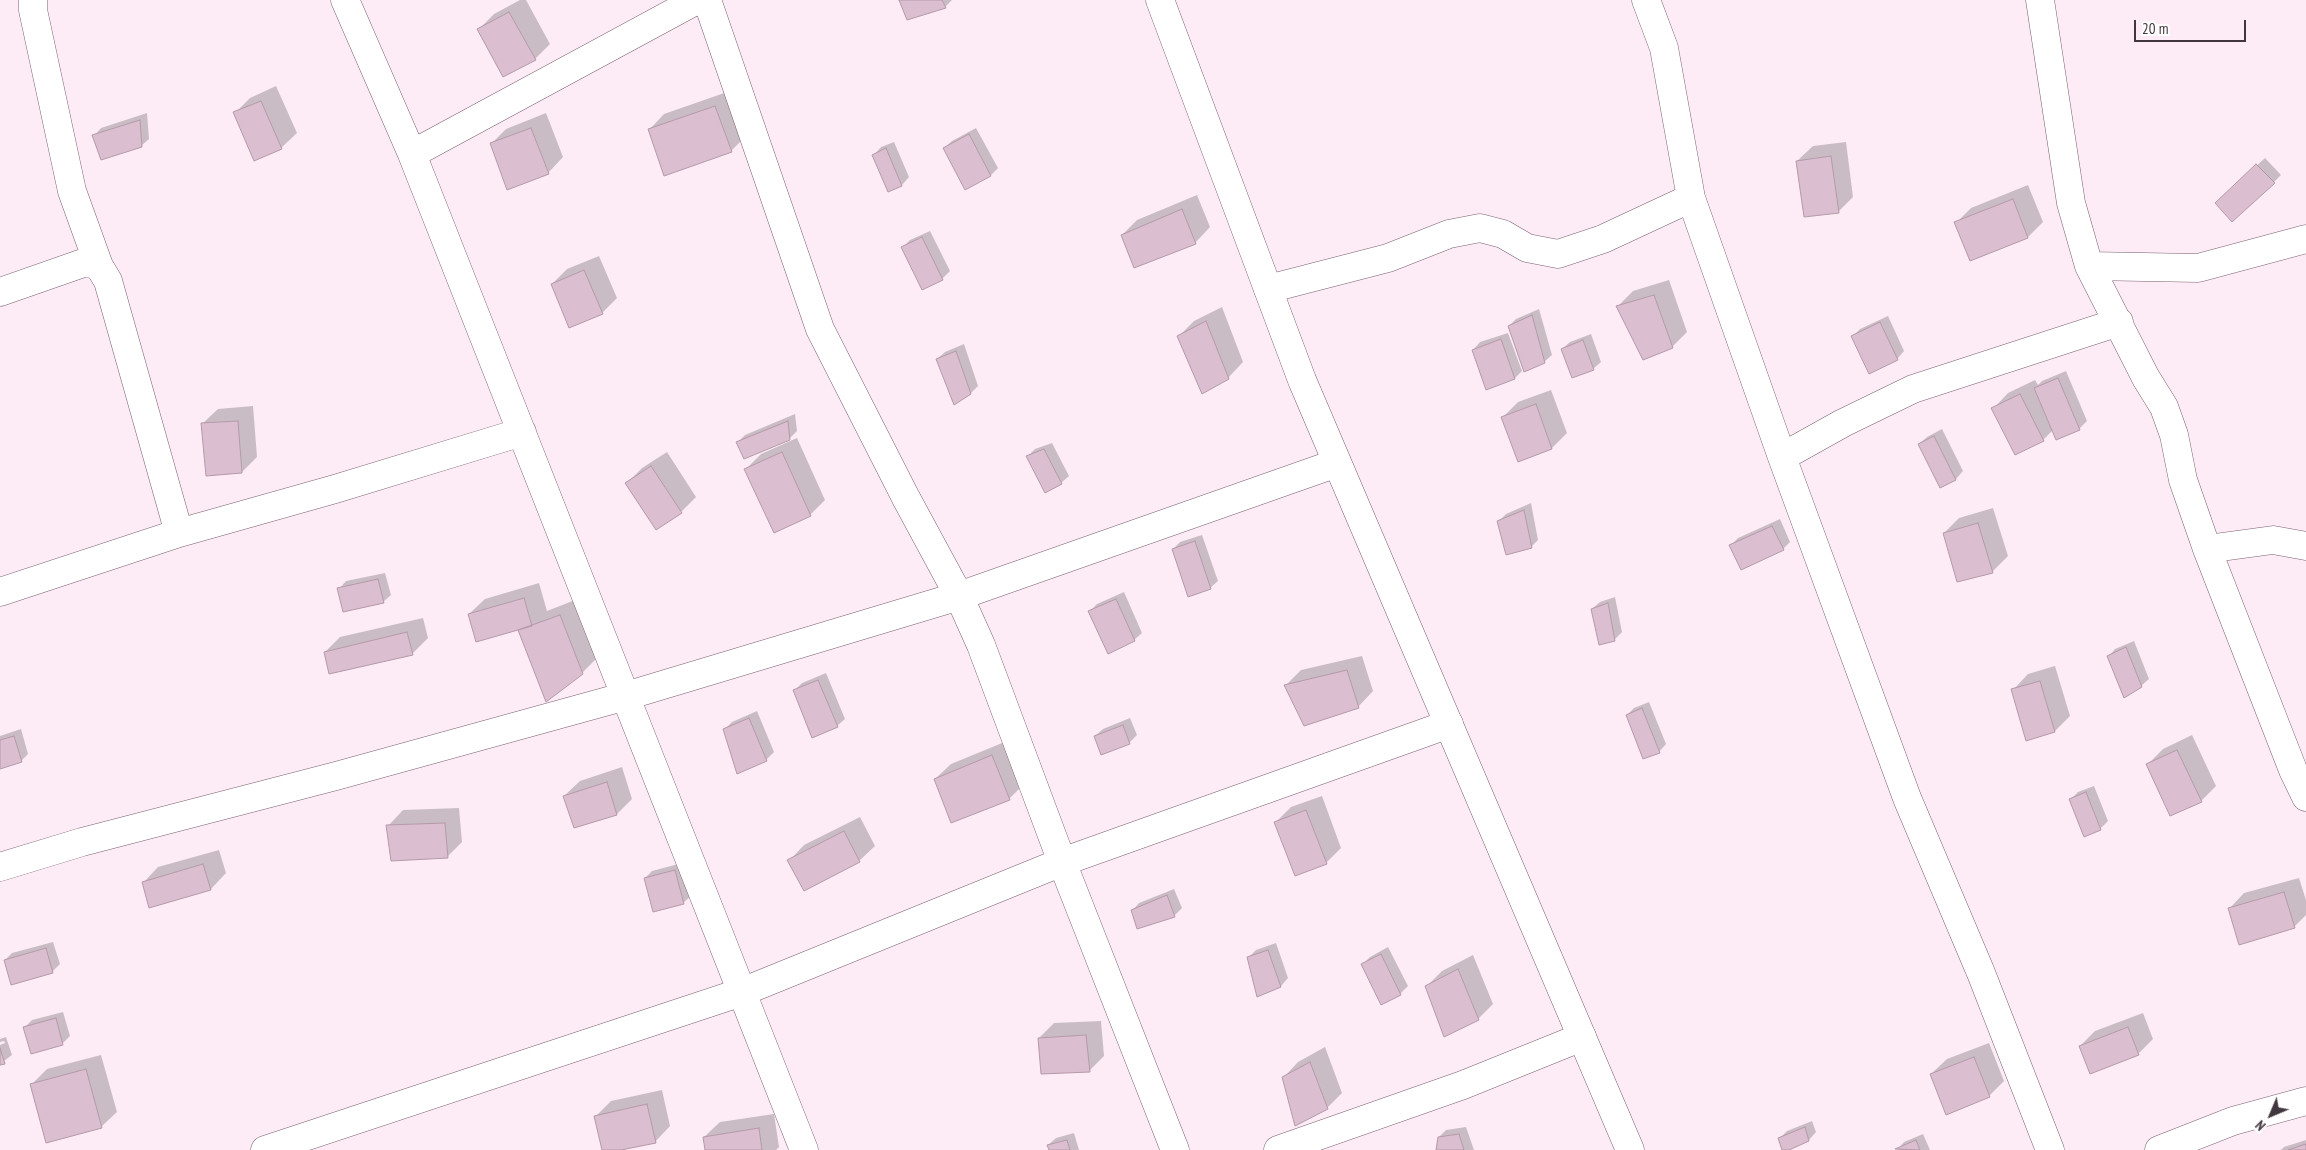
<!DOCTYPE html>
<style>
body{margin:0}
#map{position:relative;width:2306px;height:1150px;overflow:hidden;background:#fdecf6;font-family:"PT Sans Narrow",sans-serif}
canvas{display:block}
.north{position:absolute;left:2246px;top:1090px;width:50px;height:50px;-webkit-text-stroke:4px #fff;paint-order:stroke;rotate:225deg;font-size:14px;font-weight:700;line-height:20px;text-align:center;color:#42373e}
.north::after{content:'';display:block;margin:auto;width:18px;height:22px;background:#42373e;clip-path:polygon(50% 0,100% 100%,50% 72%,0 100%)}
.scale{position:absolute;left:2134px;top:20px;width:112px;height:22px;box-sizing:border-box;border:2px solid #42373e;border-top:0;padding-left:6px;font-size:15px;line-height:18px;white-space:nowrap;color:#42373e;-webkit-text-stroke:4px #fff;paint-order:stroke}
</style>
<div id="map">
<canvas width="2306" height="1150"></canvas>
<div class="north">N</div>
<div class="scale">20 m</div>
</div>
<script>
const c = document.querySelector('canvas').getContext('2d');
c.lineJoin = 'round';
function fill(path, color) {
  c.fillStyle = color;
  c.fill(path, 'evenodd');
}
function poly(rows) {
  const path = new Path2D();
  for (const r of rows) {
    path.moveTo(r[0], r[1]);
    for (let i = 2; i < r.length; i += 2) path.lineTo(r[i], r[i + 1]);
  }
  return path;
}
function strokePath(path, color, width, dash) {
  c.strokeStyle = color;
  c.lineWidth = width;
  c.lineCap = dash ? 'butt' : 'round';
  c.setLineDash(dash || []);
  c.stroke(path);
}
fill(poly([
 [520,0,526,0,550,44,535,59,479,29,494,14],
 [900,0,952,0,945,7],
 [276,86,297,133,281,148,235,113,250,98],
 [730,91,746,136,731,151,649,130,664,114],
 [147,113,149,139,141,146,94,136,101,128],
 [546,113,563,157,548,173,491,144,506,129],
 [976,128,998,168,991,175,944,148,952,141],
 [894,142,909,177,902,185,888,191,874,155,881,147],
 [1846,142,1853,197,1838,212,1797,161,1813,146],
 [2265,158,2281,175,2274,182,2224,196],
 [2028,185,2043,222,2028,237,1971,259,1956,223,1971,208],
 [1197,195,1210,227,1195,243,1122,235,1137,220],
 [930,231,950,271,942,279,903,247,910,240],
 [599,256,617,298,602,313,552,284,567,269],
 [1669,280,1687,332,1672,347,1618,306,1633,291],
 [1222,307,1243,362,1228,378,1179,336,1194,321],
 [1539,309,1552,355,1544,362,1509,326,1516,319],
 [1888,316,1904,351,1897,359,1853,336,1860,329],
 [1508,333,1522,371,1515,378,1486,388,1473,350,1480,342],
 [1591,334,1601,362,1593,369,1562,349,1570,342],
 [964,344,978,386,971,393,937,359,945,352],
 [2066,371,2087,421,2079,429,2053,430,2043,440,1993,409,2008,393,2035,380,2038,385,2042,381],
 [1551,390,1567,433,1552,448,1503,417,1518,402],
 [253,406,257,457,242,472,202,424,218,409],
 [795,414,797,431,789,439,738,442,745,435],
 [1942,429,1963,471,1956,479,1940,486,1919,444,1927,437],
 [797,438,825,500,810,515,746,469,761,454],
 [1052,443,1069,476,1061,483,1027,457,1035,449],
 [667,452,696,497,681,512,627,483,642,468],
 [1531,503,1538,540,1531,547,1499,521,1506,514],
 [1993,508,2008,556,1992,572,1944,533,1959,518],
 [1780,519,1790,542,1783,549,1731,545,1738,538],
 [1202,535,1218,581,1210,588,1173,549,1180,542],
 [385,573,391,595,383,602,339,589,346,581],
 [539,583,547,611,575,600,597,658,582,673,519,629,469,614,485,599],
 [1124,592,1142,633,1134,640,1090,611,1097,604],
 [1615,597,1622,632,1615,639,1592,609,1600,602],
 [423,618,428,638,413,653,325,652,340,637],
 [2134,641,2149,679,2141,686,2108,657,2115,649],
 [1362,656,1373,691,1358,707,1286,685,1301,670],
 [2055,666,2070,716,2055,731,2013,690,2028,674],
 [826,673,845,719,837,726,794,691,802,683],
 [1649,702,1666,744,1659,752,1627,715,1634,708],
 [757,711,774,752,766,760,724,730,732,722],
 [1130,718,1137,735,1129,743,1095,736,1103,729],
 [21,729,28,754,21,761,0,768,0,736],
 [2192,735,2216,786,2201,801,2148,764,2163,749],
 [1007,741,1024,784,1009,799,935,779,951,764],
 [622,767,632,799,617,814,575,827,564,796,580,781],
 [2094,786,2108,821,2100,829,2071,799,2078,792],
 [1322,796,1341,848,1326,863,1276,822,1291,807],
 [459,808,462,842,447,857,388,826,403,810],
 [860,817,875,846,859,861,789,861,804,845],
 [219,850,226,873,211,889,150,907,143,883,158,867],
 [682,863,691,896,683,903,645,878,652,871],
 [2299,878,2306,900,2306,915,2294,927,2229,909,2244,893],
 [1174,889,1182,908,1175,915,1138,927,1132,911,1139,903],
 [53,942,60,964,52,972,5,960,12,953],
 [1276,943,1288,978,1281,986,1258,995,1249,957,1256,950],
 [1388,947,1408,986,1400,994,1363,964,1370,957],
 [1473,955,1493,1004,1478,1019,1427,986,1442,971],
 [63,1012,70,1036,62,1044,25,1027,32,1020],
 [2143,1013,2153,1039,2138,1054,2080,1046,2095,1031],
 [1101,1021,1104,1056,1089,1071,1039,1038,1054,1023],
 [6,1037,12,1055,0,1064,0,1045,5,1043,4,1041,0,1042,0,1039],
 [1989,1043,2004,1081,1989,1096,1931,1074,1947,1059],
 [1325,1047,1342,1093,1327,1108,1283,1078,1298,1062],
 [101,1055,117,1112,101,1127,32,1084,47,1069],
 [662,1090,670,1126,655,1142,614,1150,603,1150,596,1116,611,1101],
 [774,1114,779,1147,776,1150,706,1150,704,1137,720,1122],
 [1812,1121,1816,1132,1809,1140,1784,1150,1779,1139,1787,1131],
 [1466,1127,1474,1150,1437,1150,1439,1137,1446,1130],
 [1074,1133,1079,1150,1050,1150,1048,1145,1056,1138],
 [1923,1134,1930,1150,1897,1150,1904,1142],
 [2306,1140,2306,1150,2281,1150,2284,1147]
]), '#0003');
const building = poly([
 [899,0,942,0,946,8,907,20,899,0],
 [509,12,536,60,503,77,477,29,509,12],
 [261,101,282,149,254,161,233,112,261,101],
 [715,106,732,152,664,176,648,129,715,106],
 [140,120,142,147,101,160,92,135,140,120],
 [531,128,549,174,507,190,490,143,531,128],
 [969,134,991,176,965,190,943,148,969,134],
 [886,148,902,186,888,192,872,155,886,148],
 [1831,156,1839,213,1804,217,1796,161,1831,156],
 [2256,164,2275,183,2232,222,2215,203,2256,164],
 [2013,199,2028,238,1970,261,1954,222,2013,199],
 [1182,209,1196,244,1134,268,1121,235,1182,209],
 [922,237,943,280,922,290,901,247,922,237],
 [584,270,603,314,569,328,551,284,584,270],
 [1654,295,1673,348,1643,360,1616,306,1654,295],
 [1532,315,1545,363,1524,372,1508,326,1532,315],
 [1206,321,1229,379,1202,394,1177,336,1206,321],
 [1880,322,1898,360,1869,374,1851,336,1880,322],
 [1501,339,1515,379,1486,390,1472,350,1501,339],
 [1583,340,1594,370,1572,378,1561,349,1583,340],
 [956,351,971,394,954,405,936,359,956,351],
 [2058,378,2080,430,2056,440,2034,388,2058,378],
 [2020,394,2044,441,2015,455,1991,408,2020,394],
 [1536,404,1552,449,1518,462,1501,417,1536,404],
 [238,421,242,473,206,476,201,423,238,421],
 [788,421,790,440,744,459,736,442,788,421],
 [1934,436,1956,480,1940,488,1918,444,1934,436],
 [1044,449,1062,484,1045,493,1026,456,1044,449],
 [782,452,811,516,774,533,744,469,782,452],
 [651,466,682,513,656,530,625,483,651,466],
 [1524,510,1532,548,1506,555,1497,521,1524,510],
 [1978,523,1993,573,1957,582,1943,533,1978,523],
 [1772,526,1784,550,1741,570,1729,545,1772,526],
 [1195,541,1211,589,1188,597,1172,549,1195,541],
 [378,579,384,603,343,612,337,588,378,579],
 [524,598,532,626,476,642,468,614,524,598],
 [1116,599,1135,641,1108,654,1088,611,1116,599],
 [1608,603,1615,641,1599,645,1591,609,1608,603],
 [560,615,583,674,546,702,518,630,560,615],
 [407,632,413,655,329,674,324,652,407,632],
 [2126,647,2142,687,2124,698,2107,656,2126,647],
 [1347,670,1359,708,1304,726,1284,685,1347,670],
 [818,680,838,727,812,738,793,690,818,680],
 [2040,681,2055,732,2026,741,2011,689,2040,681],
 [1642,708,1660,753,1643,759,1626,715,1642,708],
 [749,718,767,761,737,774,723,729,749,718],
 [1123,725,1130,744,1101,755,1094,736,1123,725],
 [14,736,22,762,0,769,0,740,14,736],
 [2177,750,2202,802,2170,816,2146,764,2177,750],
 [992,755,1010,800,951,823,934,779,992,755],
 [607,782,617,815,574,828,563,796,607,782],
 [2086,792,2101,830,2084,837,2069,799,2086,792],
 [1306,810,1327,864,1295,876,1274,822,1306,810],
 [445,823,448,858,391,861,386,825,445,823],
 [844,831,860,862,804,891,787,860,844,831],
 [203,864,211,890,149,908,142,882,203,864],
 [675,870,684,904,653,912,644,878,675,870],
 [2284,892,2295,928,2239,945,2228,908,2284,892],
 [1167,895,1175,917,1137,929,1131,910,1167,895],
 [46,948,53,973,11,985,4,960,46,948],
 [1268,950,1281,987,1257,997,1247,957,1268,950],
 [1381,954,1401,995,1381,1005,1361,964,1381,954],
 [1458,969,1479,1020,1444,1037,1425,986,1458,969],
 [56,1018,63,1045,31,1054,23,1027,56,1018],
 [2128,1027,2139,1055,2090,1074,2079,1046,2128,1027],
 [1086,1035,1090,1072,1041,1074,1038,1038,1086,1035],
 [0,1048,5,1064,0,1065,0,1048],
 [1974,1057,1990,1097,1946,1115,1930,1074,1974,1057],
 [1310,1062,1328,1109,1295,1126,1282,1077,1310,1062],
 [86,1069,102,1128,46,1143,30,1084,86,1069],
 [647,1104,656,1143,621,1150,602,1150,594,1116,647,1104],
 [1805,1127,1809,1141,1789,1150,1782,1150,1778,1138,1805,1127],
 [759,1128,762,1150,705,1150,703,1137,759,1128],
 [1459,1134,1464,1150,1436,1150,1438,1137,1459,1134],
 [1067,1140,1070,1150,1049,1150,1047,1145,1067,1140],
 [1916,1140,1920,1150,1895,1149,1916,1140],
 [2306,1144,2306,1150,2288,1150,2306,1144]
]);
fill(building, '#dbbecf');
strokePath(building, '#b499a9', 1);
const minor = poly([
 [33,0,33,10,72,191,99,266,108,281,179,533],
 [345,0,412,154,804,1150],
 [707,0,820,329,906,498,959,596,981,645,1062,862,1175,1150],
 [1646,0,1664,48,1691,198,1782,457,1907,798,1981,973,2050,1150],
 [2040,0,2071,203,2089,266,2146,378,2164,407,2174,435,2183,480,2207,549,2293,770,2306,797],
 [412,154,697,0],
 [2089,266,2198,268,2306,239],
 [1268,289,1388,258,1449,234,1480,228,1503,234,1527,248,1558,254,1603,239,1691,198],
 [0,292,86,262,99,266],
 [1782,457,1843,423,1913,389,2119,322],
 [2207,549,2273,540,2306,546],
 [0,592,179,533,335,489,522,432],
 [0,867,82,842,336,776,626,696,959,596,1337,463],
 [265,1150,742,992,1062,862,1449,724],
 [1278,1150,1463,1085,1582,1037],
 [2159,1150,2233,1121,2306,1101]
]);
const secondary = poly([
 [1160,0,1302,380,1630,1150]
]);
strokePath(minor, '#7a6170', 29);
strokePath(secondary, '#7a6170', 29);
strokePath(minor, '#fff', 28);
strokePath(secondary, '#fff', 28);
</script>
